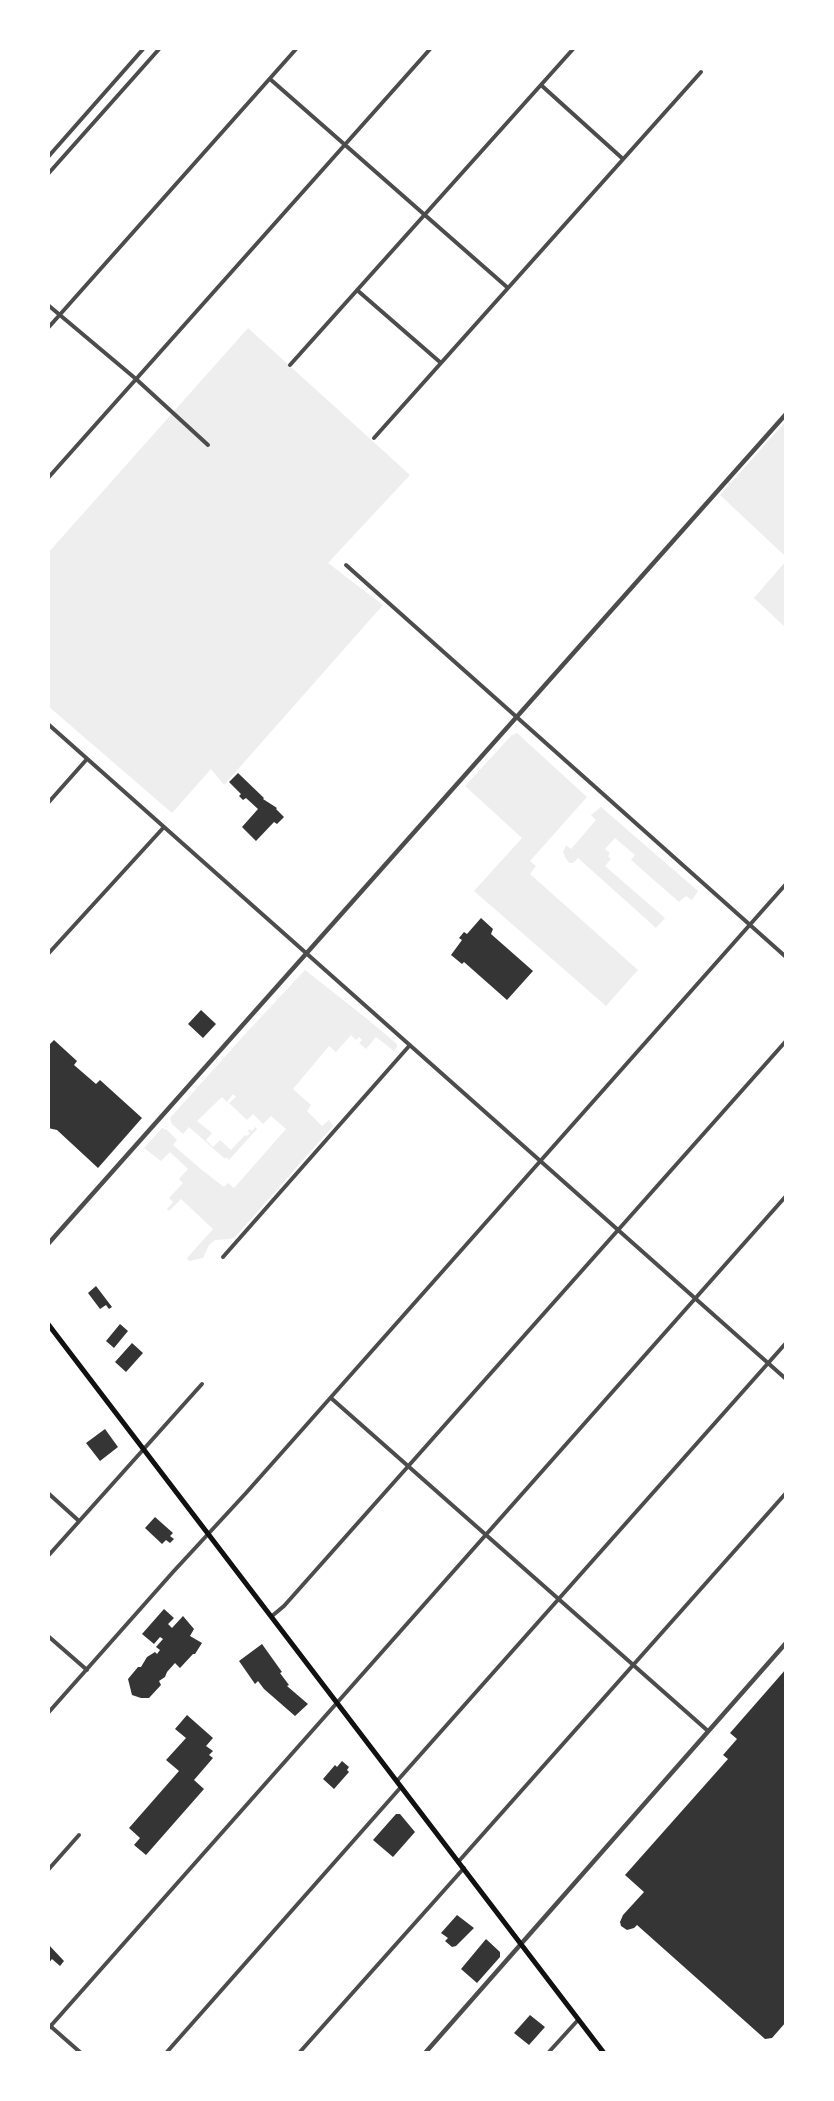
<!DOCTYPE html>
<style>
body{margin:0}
#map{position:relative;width:834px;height:2101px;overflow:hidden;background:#fff;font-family:Montserrat,sans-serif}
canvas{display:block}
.frame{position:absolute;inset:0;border:50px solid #fff;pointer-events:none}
</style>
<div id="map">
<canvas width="834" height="2101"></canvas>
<div class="frame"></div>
</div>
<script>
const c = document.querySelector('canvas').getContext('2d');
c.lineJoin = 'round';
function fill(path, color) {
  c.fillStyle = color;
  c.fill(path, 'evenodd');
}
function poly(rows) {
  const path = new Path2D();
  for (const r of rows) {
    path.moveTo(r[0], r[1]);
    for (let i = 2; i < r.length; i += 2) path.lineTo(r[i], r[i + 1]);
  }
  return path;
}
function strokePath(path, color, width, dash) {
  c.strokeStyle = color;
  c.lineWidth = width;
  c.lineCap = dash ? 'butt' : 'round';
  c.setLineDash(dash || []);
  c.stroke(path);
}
fill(poly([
 [248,328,410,475,328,563,383,605,224,785,211,769,172,813,48,706,48,553],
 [786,421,786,557,720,495],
 [786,561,786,628,754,598],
 [517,733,587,797,530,861,536,866,530,874,638,970,606,1006,474,891,522,838,465,786,511,736],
 [601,807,698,891,692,900,686,896,679,902,631,860,635,855,615,838,605,849,610,853,608,856,611,859,605,866,665,918,656,928,578,858,573,863,569,863,565,857,563,852,566,845,571,849,596,820,591,815],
 [305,970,366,1018,397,1044,397,1047,394,1051,376,1037,366,1049,359,1043,362,1040,359,1037,356,1040,351,1035,336,1052,329,1046,293,1089,311,1105,307,1111,322,1126,329,1120,333,1126,235,1237,231,1239,215,1240,209,1245,203,1258,189,1261,187,1258,213,1229,181,1199,169,1211,167,1209,173,1202,169,1198,183,1183,179,1179,188,1169,170,1152,161,1161,144,1148,162,1128,167,1130,177,1140,173,1145,202,1170,224,1187,228,1183,234,1188,286,1129,271,1116,263,1124,253,1114,247,1120,229,1103,236,1097,233,1094,227,1102,222,1097,197,1121,212,1133,206,1140,213,1147,220,1140,231,1150,245,1135,247,1136,250,1133,248,1131,249,1129,252,1131,255,1127,257,1129,229,1160,226,1157,225,1159,189,1127,183,1134,172,1124,170,1118,247,1032]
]), '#eee');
fill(poly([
 [238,773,264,798,263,799,277,808,276,809,284,817,277,824,274,822,256,841,242,827,258,809,246,798,243,800,239,796,241,794,229,782],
 [481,918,493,929,491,934,533,971,507,1000,464,962,462,964,451,955,462,940,459,938,464,932,467,934],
 [201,1010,216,1024,203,1038,188,1024],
 [54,1040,77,1061,74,1065,96,1084,100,1080,142,1118,98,1168,57,1130,48,1128,48,1046],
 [96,1286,112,1307,109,1309,106,1305,100,1309,88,1293],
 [120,1324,128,1331,114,1348,106,1341],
 [132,1343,143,1353,126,1372,115,1362],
 [105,1429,118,1447,100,1461,86,1443],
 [155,1517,173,1533,170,1536,174,1539,170,1543,166,1540,162,1544,145,1528],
 [164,1609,174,1618,168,1624,172,1628,183,1616,194,1629,190,1636,202,1643,195,1654,193,1654,180,1668,175,1663,167,1672,165,1677,159,1681,161,1685,149,1698,141,1698,132,1695,128,1679,138,1667,141,1667,147,1657,155,1652,157,1654,160,1650,156,1647,163,1639,160,1637,154,1644,142,1634],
 [262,1644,282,1672,280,1673,289,1685,287,1686,308,1704,295,1716,264,1689,258,1681,255,1684,239,1661],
 [786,1669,786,2022,772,2038,765,2039,637,1925,634,1928,627,1930,621,1926,620,1922,623,1915,644,1892,625,1875,728,1759,723,1755,737,1739,730,1733],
 [187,1715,213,1738,206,1746,213,1751,209,1755,213,1758,194,1780,204,1789,146,1855,134,1845,140,1838,129,1828,179,1771,166,1760,186,1738,175,1729],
 [342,1761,349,1767,347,1770,349,1772,334,1789,323,1779,335,1765,337,1767],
 [396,1814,400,1814,415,1832,393,1857,373,1840],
 [457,1915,474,1928,456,1946,452,1947,445,1941,448,1938,441,1933],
 [486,1939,500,1952,500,1957,477,1983,461,1969],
 [48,1944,64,1961,60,1966,52,1959,48,1964],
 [530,2015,545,2027,529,2045,514,2033]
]), '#353535');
strokePath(poly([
 [270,79,508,288],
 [541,85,623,159],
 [48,157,144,48],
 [48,174,160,48],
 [357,290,441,363],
 [48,305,136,379,208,445],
 [48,328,297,48],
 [290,365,574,48],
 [374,438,701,72],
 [48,478,431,48],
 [346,565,786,957],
 [48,724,786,1379],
 [48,803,87,759],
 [48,954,164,827],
 [223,1257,410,1045],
 [331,1398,708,1731],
 [48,1493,79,1521],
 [48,1556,202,1384],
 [272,1616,284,1606,786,1041],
 [48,1636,87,1670],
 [48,1713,173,1572,246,1493,786,884],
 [397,1781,786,1343],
 [459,1861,786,1493],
 [48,1870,79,1835],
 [48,2024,81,2053],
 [48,2029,786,1196],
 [166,2053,401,1787],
 [299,2053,464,1868],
 [548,2053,578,2020]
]), '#4c4c4c', 4);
strokePath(poly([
 [48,1244,786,414],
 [425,2053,786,1643]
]), '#4c4c4c', 4.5);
strokePath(poly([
 [48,1324,604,2053]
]), '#111', 5);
</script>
